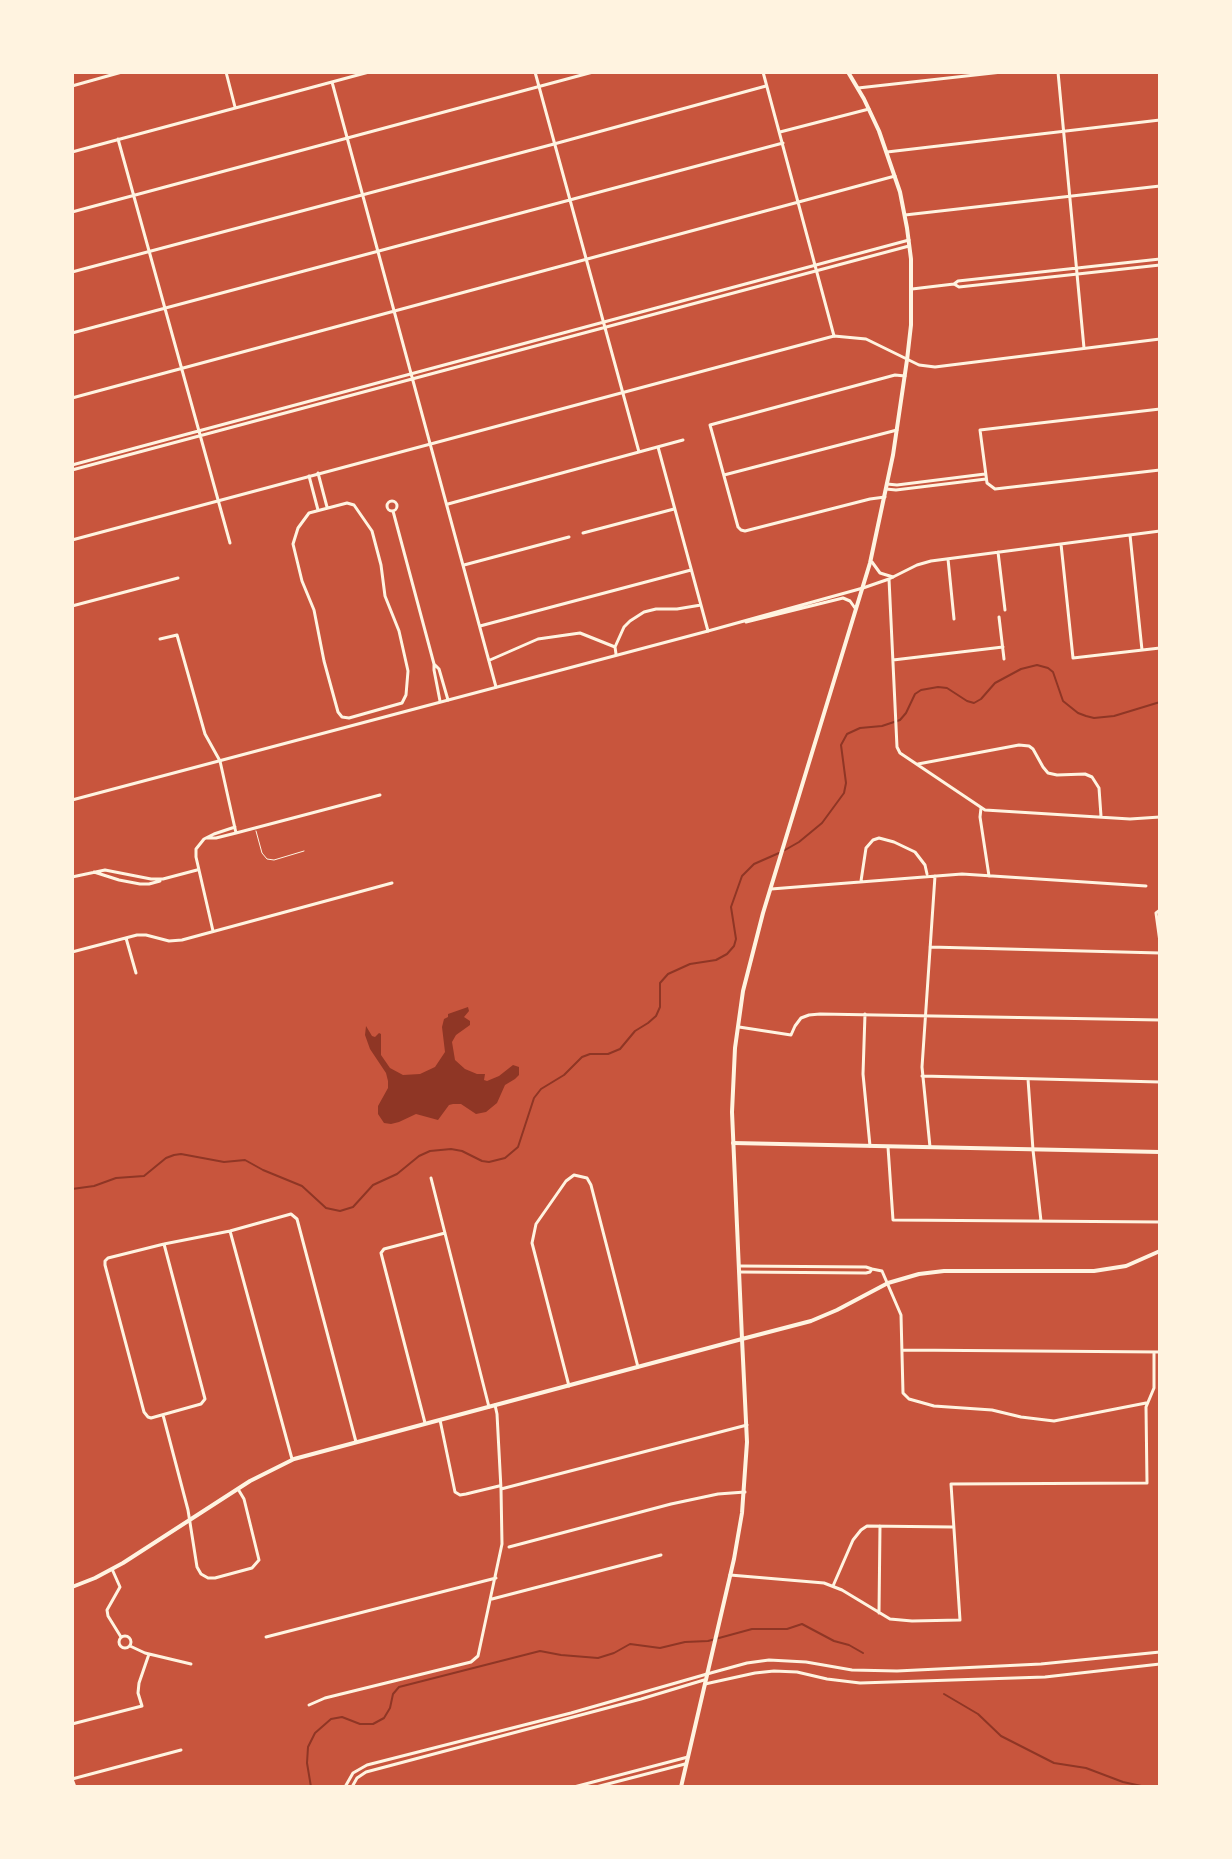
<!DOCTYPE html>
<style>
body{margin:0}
#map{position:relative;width:1232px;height:1859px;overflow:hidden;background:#c8553d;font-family:"Archivo Narrow",sans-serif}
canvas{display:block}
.frame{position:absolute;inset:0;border:74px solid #fff3e0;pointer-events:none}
</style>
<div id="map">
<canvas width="1232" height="1859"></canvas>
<div class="frame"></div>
</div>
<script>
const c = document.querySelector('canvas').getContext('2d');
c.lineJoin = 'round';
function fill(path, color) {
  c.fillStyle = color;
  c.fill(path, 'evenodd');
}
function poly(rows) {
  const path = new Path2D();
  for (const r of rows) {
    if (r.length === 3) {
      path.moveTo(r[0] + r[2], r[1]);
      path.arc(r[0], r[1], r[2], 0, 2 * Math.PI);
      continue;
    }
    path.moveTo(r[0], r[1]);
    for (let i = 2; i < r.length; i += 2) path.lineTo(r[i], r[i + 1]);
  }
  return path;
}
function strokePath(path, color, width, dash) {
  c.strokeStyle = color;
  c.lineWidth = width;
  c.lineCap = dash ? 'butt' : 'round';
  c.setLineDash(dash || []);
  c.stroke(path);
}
fill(poly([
 [468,1007,469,1011,464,1017,470,1021,470,1025,456,1035,452,1042,455,1060,465,1069,477,1074,485,1074,484,1080,487,1081,499,1076,513,1065,519,1067,519,1075,515,1079,505,1085,497,1103,486,1112,476,1114,461,1104,453,1104,449,1105,438,1120,416,1114,399,1122,391,1124,384,1123,378,1114,378,1106,388,1088,388,1081,386,1073,370,1049,365,1035,366,1026,372,1036,375,1037,379,1033,381,1034,381,1055,390,1068,403,1075,420,1074,435,1067,445,1052,442,1027,444,1019,448,1017,448,1014]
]), '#8f3625');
strokePath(poly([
 [785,850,799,842,822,823,844,793,846,783,841,745,847,734,860,728,882,726,900,720,906,713,915,694,921,690,938,687,947,688,967,701,974,703,981,699,995,683,1021,669,1037,665,1048,668,1053,672,1063,701,1078,713,1086,716,1094,718,1114,716,1160,702],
 [72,1189,94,1186,116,1178,144,1176,166,1158,174,1155,181,1154,224,1162,245,1160,263,1170,302,1186,326,1208,340,1211,353,1207,373,1185,397,1174,419,1156,430,1151,451,1149,462,1151,482,1161,489,1162,505,1158,518,1147,534,1098,541,1089,564,1075,582,1057,590,1054,608,1054,620,1049,635,1031,648,1023,656,1016,660,1007,660,983,668,974,690,964,716,960,727,954,734,946,736,939,731,907,742,876,754,864,779,853],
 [944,1694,978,1714,1001,1736,1054,1763,1086,1768,1123,1782,1146,1787],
 [311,1787,307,1763,308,1747,315,1733,331,1719,342,1717,360,1724,373,1724,384,1718,390,1708,393,1694,399,1687,540,1651,561,1655,598,1658,614,1653,630,1644,660,1648,685,1642,708,1641,752,1629,787,1629,802,1624,834,1641,849,1645,863,1653]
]), '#8f3625', 2);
strokePath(poly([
 [256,831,262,853,267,859,274,860,304,851]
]), '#fff3e0', 1);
strokePath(poly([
 [226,72,235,107],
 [535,72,639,452],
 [763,72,834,336],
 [1058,72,1084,348],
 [332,82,496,687],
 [72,86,122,72],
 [858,88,1002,72],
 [780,132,869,109],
 [118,139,230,543],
 [72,152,369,72],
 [887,152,1160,120],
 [72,212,593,72],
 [905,215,1160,186],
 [72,272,554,144,766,86],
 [954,284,959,287,1160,265],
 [912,289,954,284,958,281,1160,259],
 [72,333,783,143],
 [72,398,895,176],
 [1160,409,980,430,987,483,995,489,1160,470],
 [658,447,708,631],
 [72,465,909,240],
 [72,470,909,246],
 [318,473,327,507],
 [724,475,897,430],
 [309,476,318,510],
 [887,484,897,485,985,474],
 [886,489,896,490,986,479],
 [885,497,870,499,745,531,741,530,738,527,710,425,895,375,905,376],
 [392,506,5],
 [347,503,354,505,372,531,381,565,385,596,399,631,408,671,406,695,402,703,349,718,342,717,338,712,324,661,314,610,302,581,293,544,298,528,309,513,347,503],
 [448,504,683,440],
 [393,511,434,664,434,670,440,701],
 [583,533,674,509],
 [1130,535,1142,650],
 [1061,544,1073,658,1160,648],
 [998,552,1005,610],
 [948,559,954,619],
 [464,565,569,537],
 [889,579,897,747,900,753,985,810,1130,819,1160,817],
 [863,588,889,579,917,565,931,561,1160,531],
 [72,606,178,578],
 [999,617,1004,659],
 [480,626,691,570],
 [160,639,177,635,205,734,220,761,236,833],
 [616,654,615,647,624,627,630,621,644,612,656,609,677,609,701,605],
 [490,660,538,639,580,633,615,647],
 [893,660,1003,647],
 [434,664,439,669,448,700],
 [918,764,1019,745,1029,746,1033,749,1043,767,1048,773,1057,775,1085,774,1092,777,1099,788,1101,816],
 [981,808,980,817,989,876],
 [207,838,216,838,236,833,380,795],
 [94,872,119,880,140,884,149,884,160,881],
 [72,877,105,870,151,879,163,879,197,870],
 [861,881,866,848,873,840,879,838,894,842,915,852,925,865,927,874],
 [771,889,962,874,1146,886],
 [1160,910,1156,913,1160,942],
 [213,931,196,857,196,849,204,839,214,834,235,827],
 [126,938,136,973],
 [930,947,1160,953],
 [72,952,137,935,146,935,169,941,182,940,392,883],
 [865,1014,863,1074,870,1146],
 [739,1027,791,1035,795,1026,801,1018,809,1015,820,1014,1160,1020],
 [922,1076,1160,1082],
 [1028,1079,1033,1150,1041,1221],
 [888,1147,893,1220,1160,1222],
 [930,1147,922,1067,935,876],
 [431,1178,489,1407],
 [230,1231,292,1459],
 [164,1244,205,1399,201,1404,151,1418,148,1417,144,1412,105,1265,105,1261,108,1258,164,1244,230,1231,291,1214,297,1219,356,1442],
 [740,1266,866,1267,872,1269],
 [740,1272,866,1273,870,1272,872,1269,882,1271,901,1315,903,1393,909,1399,934,1406,992,1410,1021,1417,1054,1421,1146,1403],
 [902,1350,1160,1352],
 [569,1386,532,1243,536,1224,566,1181,574,1175,587,1178,591,1185,638,1367],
 [163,1415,188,1510,197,1567,201,1574,208,1578,215,1578,252,1568,259,1560,244,1499,238,1489],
 [440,1420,455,1492,460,1495,466,1494,499,1486],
 [425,1423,381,1253,384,1249,445,1233],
 [501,1489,747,1425],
 [509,1547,671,1504,718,1494,745,1492],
 [112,1569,120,1587,107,1610,108,1616,121,1637],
 [730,1575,824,1583,842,1590,890,1619,912,1621,960,1620,951,1484,1147,1483,1146,1407,1154,1388,1154,1352],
 [833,1586,853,1540,861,1530,867,1526,953,1527],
 [492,1599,661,1555],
 [879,1613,880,1526],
 [125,1642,6],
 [266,1637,496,1578],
 [130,1646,145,1653,191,1664],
 [309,1705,325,1698,471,1662,478,1656,502,1544,501,1489,497,1414,495,1405],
 [72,1724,142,1706,138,1693,139,1683,149,1654],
 [72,1779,181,1750],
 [72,1779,75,1787],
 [345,1787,353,1773,367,1765,571,1713,707,1674],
 [352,1787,357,1778,366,1772,641,1699,704,1680],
 [574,1787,688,1757],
 [596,1787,685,1764]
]), '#fff3e0', 3);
strokePath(poly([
 [72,540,834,336,866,339,919,365,935,367,1160,339],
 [872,562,880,573,893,577],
 [746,622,843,598,850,601,855,608],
 [72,800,708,631,863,588],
 [707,1674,747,1663,769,1660,806,1662,852,1670,897,1671,1041,1664,1160,1652],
 [705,1684,755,1673,774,1671,797,1672,827,1679,860,1683,1045,1677,1160,1664]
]), '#fff3e0', 3);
strokePath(poly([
 [733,1143,1160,1152],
 [72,1587,95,1578,123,1563,250,1481,294,1459,742,1339,747,1442,742,1513,734,1559,681,1787]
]), '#fff3e0', 4);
strokePath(poly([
 [848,72,864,99,879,131,900,192,907,228,911,259,911,325,907,360,893,455,870,563,763,913,743,991,735,1048,732,1112,742,1339,811,1321,837,1310,888,1283,919,1274,944,1271,1094,1271,1126,1266,1160,1251]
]), '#fff3e0', 4);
</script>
